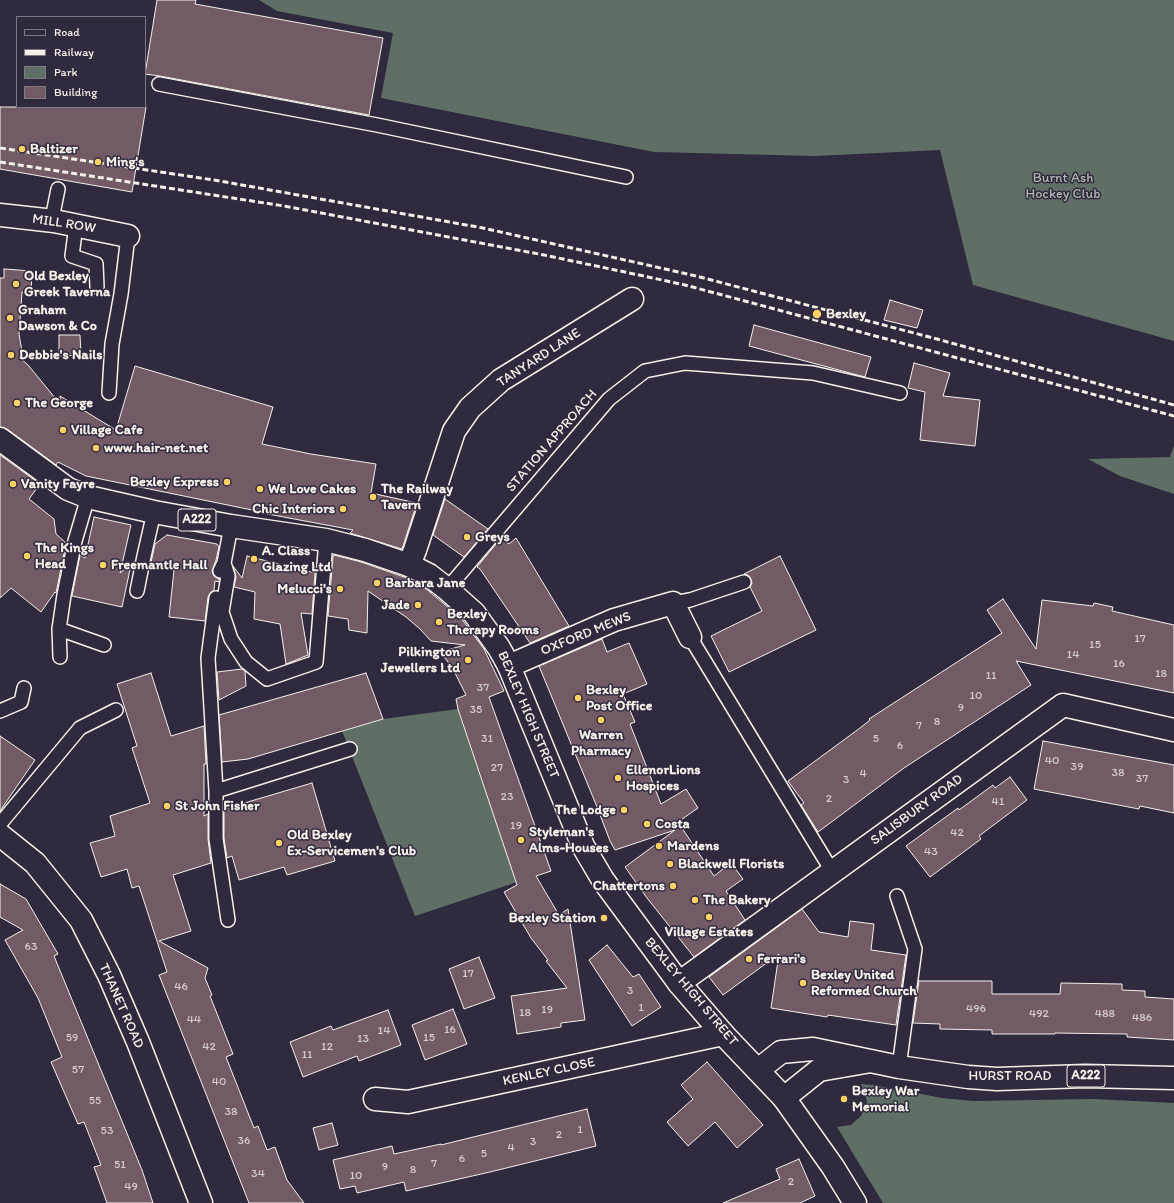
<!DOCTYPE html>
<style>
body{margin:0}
#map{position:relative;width:1174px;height:1203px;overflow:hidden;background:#2f2a3d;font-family:Itim,sans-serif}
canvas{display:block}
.legend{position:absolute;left:16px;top:16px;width:130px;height:92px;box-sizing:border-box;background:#2f2a3d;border:1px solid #7e7a81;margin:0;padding:5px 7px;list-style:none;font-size:12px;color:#f4f1e8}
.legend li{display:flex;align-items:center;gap:8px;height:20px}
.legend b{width:20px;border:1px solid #7e7a81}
</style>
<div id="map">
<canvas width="1174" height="1203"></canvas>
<ul class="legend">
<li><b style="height:5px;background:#2f2a3d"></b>Road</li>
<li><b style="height:5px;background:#f4f1e8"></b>Railway</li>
<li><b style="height:11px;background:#606f65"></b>Park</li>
<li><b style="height:11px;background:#735b66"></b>Building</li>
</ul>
</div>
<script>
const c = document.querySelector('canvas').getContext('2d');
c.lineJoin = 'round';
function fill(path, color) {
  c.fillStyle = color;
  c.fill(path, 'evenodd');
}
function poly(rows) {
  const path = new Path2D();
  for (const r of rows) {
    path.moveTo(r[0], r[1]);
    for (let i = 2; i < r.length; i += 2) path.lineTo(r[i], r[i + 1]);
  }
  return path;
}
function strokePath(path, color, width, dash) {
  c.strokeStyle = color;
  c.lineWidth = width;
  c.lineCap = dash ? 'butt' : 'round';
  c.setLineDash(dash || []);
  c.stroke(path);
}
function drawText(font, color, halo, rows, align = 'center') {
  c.font = font + ' Itim,sans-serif';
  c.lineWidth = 3;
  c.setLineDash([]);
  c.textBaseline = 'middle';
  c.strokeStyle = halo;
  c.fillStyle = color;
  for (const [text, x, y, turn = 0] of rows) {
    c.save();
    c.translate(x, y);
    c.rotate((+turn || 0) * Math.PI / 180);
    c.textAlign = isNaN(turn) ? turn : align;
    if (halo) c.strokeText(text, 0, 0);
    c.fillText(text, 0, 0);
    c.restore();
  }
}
fill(poly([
 [259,0,1174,0,1174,341,973,285,940,150,815,156,654,152,381,98,393,33,277,11],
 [1174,445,1174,494,1120,476,1088,459,1170,457],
 [458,709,517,882,415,916,342,731,383,719],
 [861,1084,873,1085,942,1098,973,1101,1093,1099,1174,1103,1174,1203,883,1203,837,1127,851,1125,861,1116,867,1101]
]), '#606f65');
const building = poly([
 [157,0,196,0,195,4,383,38,369,115,160,76,145,74,157,0],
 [0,107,146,107,132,192,0,169,0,107],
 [4,269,32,271,31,293,22,292,19,334,23,357,20,358,28,365,60,404,60,396,116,430,135,366,273,407,262,444,311,454,376,464,371,493,417,503,402,549,350,533,353,530,257,512,257,511,86,476,58,462,56,465,7,429,0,427,0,278,4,278,4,269],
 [890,300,923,310,917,328,884,320,890,300],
 [754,325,871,357,865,377,749,346,754,325],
 [59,335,80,335,81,355,59,356,59,335],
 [914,363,950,373,943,396,980,400,975,446,920,440,925,392,908,388,914,363],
 [0,455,40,484,29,499,54,519,56,534,66,543,56,593,55,592,41,612,11,588,0,598,0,455],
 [445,499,488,529,464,557,433,535,445,499],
 [94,517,131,525,120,573,135,561,134,566,131,565,122,607,72,596,80,555,85,558,94,517],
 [167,535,217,544,219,547,216,560,212,571,214,576,219,579,219,582,215,581,214,590,210,593,208,597,205,621,169,617,174,570,150,567,155,544,167,535],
 [501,538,509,544,516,538,569,626,530,643,480,569,477,567,501,538],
 [334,555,361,562,404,577,425,588,461,618,484,649,504,691,489,697,551,871,536,876,559,915,568,909,585,1020,561,1023,561,1027,517,1034,511,996,567,988,546,961,548,960,531,938,504,892,517,885,458,709,456,699,466,695,452,667,440,652,465,645,431,641,420,629,406,617,368,591,367,633,349,630,348,619,328,616,333,557,334,555],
 [247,556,315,573,312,614,301,613,308,655,286,664,280,624,254,619,255,592,234,587,236,577,233,566,242,578,247,556],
 [780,556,816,630,729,672,711,636,762,611,750,587,752,583,751,579,749,576,744,574,780,556],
 [1003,599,1036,649,1042,600,1093,606,1094,603,1113,607,1112,611,1174,625,1174,693,1016,661,1031,685,904,768,818,832,801,805,804,803,788,781,860,728,870,720,869,719,1002,633,987,610,1003,599],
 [602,639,607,652,629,643,647,684,623,694,635,722,630,724,661,804,686,789,698,808,678,822,714,876,731,863,743,879,726,891,745,920,694,957,647,898,625,867,675,830,615,850,610,841,597,807,539,666,602,639],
 [242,669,245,671,246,686,219,700,217,672,242,669],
 [151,673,171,736,204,726,206,764,204,764,204,816,208,814,208,839,211,863,173,875,191,931,159,941,208,968,205,978,212,995,210,996,233,1054,226,1057,254,1128,258,1126,267,1150,275,1147,287,1180,304,1203,249,1203,159,975,167,972,139,886,132,888,127,869,101,877,90,843,115,836,110,816,150,803,132,748,137,746,117,684,151,673],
 [366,673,383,719,248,759,222,762,219,715,366,673],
 [0,736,35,760,0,811,0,736],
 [1043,741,1174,765,1174,813,1140,806,1139,809,1034,789,1043,741],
 [1010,777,1027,800,979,836,981,839,930,877,906,846,958,808,959,810,993,785,995,788,1010,777],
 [312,783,335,861,287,875,284,867,239,880,232,856,227,858,224,838,224,809,312,783],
 [0,884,26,899,58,954,54,956,117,1109,142,1170,153,1203,107,1203,94,1167,101,1165,84,1122,78,1124,51,1062,62,1057,38,998,5,940,23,930,0,917,0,884],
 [802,909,819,932,848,937,850,921,874,924,871,950,906,955,896,1025,828,1015,827,1017,771,1008,779,954,723,995,709,977,802,909],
 [607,945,633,977,639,974,661,1007,632,1026,589,960,607,945],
 [479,957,495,998,464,1009,449,969,479,957],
 [919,981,992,981,992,994,1060,994,1061,983,1122,984,1122,990,1145,991,1145,997,1174,999,1174,1040,1127,1037,1127,1034,1055,1033,1055,1034,992,1034,992,1030,940,1029,940,1024,913,1023,919,981],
 [453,1009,467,1044,425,1060,412,1025,453,1009],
 [388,1010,401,1045,359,1061,357,1056,303,1077,290,1042,331,1026,333,1030,388,1010],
 [707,1062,763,1125,737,1148,715,1122,688,1146,667,1122,693,1099,681,1085,707,1062],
 [587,1109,596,1146,490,1172,406,1191,404,1182,357,1193,355,1186,340,1189,333,1160,392,1146,394,1154,441,1144,441,1145,587,1109],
 [332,1123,338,1145,319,1150,313,1128,332,1123],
 [799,1159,815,1196,800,1203,723,1203,780,1179,776,1169,799,1159]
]);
fill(building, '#735b66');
strokePath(building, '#f4f1e8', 1);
const lane = poly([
 [159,84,377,125,626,177],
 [54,221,53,214,58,189],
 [76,225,72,256,96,264,97,287],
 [109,393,112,344,121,294,128,236],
 [88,497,75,541,64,595,59,629,104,645],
 [224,563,228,576,222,612,231,639,246,662,267,679,316,662,326,540],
 [220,571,224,563,231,526],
 [447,589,609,399,645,371,685,363,813,373,900,393],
 [137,591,144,556,154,512],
 [673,603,690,600,744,582],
 [59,629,60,657],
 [690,637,832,871],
 [0,711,21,702,24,688],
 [216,791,208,658,216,598],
 [0,824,80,728,116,710],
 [897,896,915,949,899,1067],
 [228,920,216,839,216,791,350,749]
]);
const street = poly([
 [0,215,54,221,128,236],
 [409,565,415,550,454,431,470,408,501,380,632,299],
 [509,666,614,620,673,603,690,637],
 [0,835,35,863,81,920,109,975,138,1042,201,1203],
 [679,983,1063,705,1174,730],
 [375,1099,408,1102,723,1034]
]);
const secondary = poly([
 [784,1098,833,1167,855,1203]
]);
const primary = poly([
 [0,439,68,489,88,497,154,512,231,526,326,540,365,550,409,565,429,575,447,589,474,613,499,648,509,666,583,846,603,880,679,983,723,1034,784,1098,819,1070,871,1061],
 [758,1070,781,1052,813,1049,899,1067,968,1077,997,1079,1085,1076,1174,1078]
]);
strokePath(lane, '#f4f1e8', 16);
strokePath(street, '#f4f1e8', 25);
strokePath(secondary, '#f4f1e8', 25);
strokePath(primary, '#f4f1e8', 25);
strokePath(lane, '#2f2a3d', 13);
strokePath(street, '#2f2a3d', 22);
strokePath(secondary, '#2f2a3d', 22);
strokePath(primary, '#2f2a3d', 22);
strokePath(poly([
 [0,148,214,180,483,228,696,276,937,339,1174,405],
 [0,162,284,206,544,255,639,275,685,285,1174,416]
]), '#f4f1e8', 3, [6, 3]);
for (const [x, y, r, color] of [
 [22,149,4,"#ffd166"],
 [98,162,4,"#ffd166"],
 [16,284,4,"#ffd166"],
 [817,314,5,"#ffd166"],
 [10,318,4,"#ffd166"],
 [11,355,4,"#ffd166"],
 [17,403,4,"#ffd166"],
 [63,430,4,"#ffd166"],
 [96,448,4,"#ffd166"],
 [227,482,4,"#ffd166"],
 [13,484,4,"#ffd166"],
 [260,489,4,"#ffd166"],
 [373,497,4,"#ffd166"],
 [343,509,4,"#ffd166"],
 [467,537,4,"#ffd166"],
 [27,556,4,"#ffd166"],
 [254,559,4,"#ffd166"],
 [103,565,4,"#ffd166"],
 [377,583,4,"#ffd166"],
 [340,589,4,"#ffd166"],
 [418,605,4,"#ffd166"],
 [439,622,4,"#ffd166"],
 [468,660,4,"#ffd166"],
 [578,698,4,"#ffd166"],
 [601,720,4,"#ffd166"],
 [618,778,4,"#ffd166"],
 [167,806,4,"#ffd166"],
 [624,810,4,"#ffd166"],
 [647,824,4,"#ffd166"],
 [521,840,4,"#ffd166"],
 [279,843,4,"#ffd166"],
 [659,846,4,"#ffd166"],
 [670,864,4,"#ffd166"],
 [673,886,4,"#ffd166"],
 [695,900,4,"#ffd166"],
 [709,917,4,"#ffd166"],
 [604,918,4,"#ffd166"],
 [749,959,4,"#ffd166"],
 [803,983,4,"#ffd166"],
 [844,1099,4,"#ffd166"]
]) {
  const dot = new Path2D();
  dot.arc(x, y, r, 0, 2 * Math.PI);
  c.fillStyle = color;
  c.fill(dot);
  strokePath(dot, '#2f2a3d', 1.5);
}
drawText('12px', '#d4ccc8', null, [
 ["17",1140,639],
 ["15",1095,645],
 ["14",1073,655],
 ["16",1119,664],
 ["18",1161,674],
 ["11",991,676],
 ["37",483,688],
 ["10",976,696],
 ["9",961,708],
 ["35",476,710],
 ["8",937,722],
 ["7",919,726],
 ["31",487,739],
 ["5",876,739],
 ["6",900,746],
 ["40",1052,761],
 ["39",1077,767],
 ["27",497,768],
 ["38",1118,773],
 ["4",863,774],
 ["37",1142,779],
 ["3",846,780],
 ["23",507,797],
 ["2",829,799],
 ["41",998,802],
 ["19",516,826],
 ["42",957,833],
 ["43",931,852],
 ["63",31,947],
 ["17",468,974],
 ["46",181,987],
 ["3",630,991],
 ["1",641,1008],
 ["496",976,1009],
 ["19",547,1010],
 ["18",525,1013],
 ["492",1039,1014],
 ["488",1105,1014],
 ["486",1142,1018],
 ["44",194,1020],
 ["16",450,1030],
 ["14",384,1031],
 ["59",72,1038],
 ["15",429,1038],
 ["13",363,1039],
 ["42",209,1047],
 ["12",327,1047],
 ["11",307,1055],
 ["57",78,1070],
 ["40",219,1082],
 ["55",95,1101],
 ["38",231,1112],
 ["1",580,1130],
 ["53",107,1131],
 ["2",559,1135],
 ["36",244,1141],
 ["3",533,1142],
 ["4",511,1148],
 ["5",484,1154],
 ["6",462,1159],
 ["7",434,1164],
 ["51",120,1165],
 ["9",385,1167],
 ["8",413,1170],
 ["34",258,1174],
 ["10",356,1176],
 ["2",791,1182],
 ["49",131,1187]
]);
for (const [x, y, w] of [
 [197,520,38],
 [1086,1076,38]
]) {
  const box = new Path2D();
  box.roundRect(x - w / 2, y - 11, w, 22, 3);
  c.fillStyle = '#2f2a3d';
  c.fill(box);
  strokePath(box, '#f4f1e8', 1);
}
drawText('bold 13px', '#f4f1e8', null, [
 ["A222",197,520],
 ["A222",1086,1076]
]);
drawText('bold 14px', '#f4f1e8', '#2f2a3d', [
 ["Baltizer",30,149],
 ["Ming's",106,162],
 ["Old Bexley",24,276],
 ["Greek Taverna",24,292],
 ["Graham",18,310],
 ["Dawson & Co",18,326],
 ["Bexley",826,314],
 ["Debbie's Nails",19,355],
 ["The George",25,403],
 ["Village Cafe",71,430],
 ["www.hair-net.net",104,448],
 ["Bexley Express",219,482,"right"],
 ["Vanity Fayre",21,484],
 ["We Love Cakes",268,489],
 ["The Railway",381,489],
 ["Tavern",381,505],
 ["Chic Interiors",335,509,"right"],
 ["Greys",475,537],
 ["The Kings",35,548],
 ["Head",35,564],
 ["A. Class",262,551],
 ["Glazing Ltd",262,567],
 ["Freemantle Hall",111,565],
 ["Barbara Jane",385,583],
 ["Melucci's",332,589,"right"],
 ["Jade",410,605,"right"],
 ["Bexley",447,614],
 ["Therapy Rooms",447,630],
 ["Pilkington",460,652,"right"],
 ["Jewellers Ltd",460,668,"right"],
 ["Bexley",586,690],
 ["Post Office",586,706],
 ["Warren",601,735,"center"],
 ["Pharmacy",601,751,"center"],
 ["EllenorLions",626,770],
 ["Hospices",626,786],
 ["St John Fisher",175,806],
 ["The Lodge",616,810,"right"],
 ["Costa",655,824],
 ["Styleman's",529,832],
 ["Alms-Houses",529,848],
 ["Old Bexley",287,835],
 ["Ex-Servicemen's Club",287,851],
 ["Mardens",667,846],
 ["Blackwell Florists",678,864],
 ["Chattertons",665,886,"right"],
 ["The Bakery",703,900],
 ["Bexley Station",596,918,"right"],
 ["Village Estates",709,932,"center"],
 ["Ferrari's",757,959],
 ["Bexley United",811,975],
 ["Reformed Church",811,991],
 ["Bexley War",852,1091],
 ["Memorial",852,1107]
], 'left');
drawText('14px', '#b1b6ad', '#2f2a3d', [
 ["Burnt Ash",1063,178],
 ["Hockey Club",1063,194]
]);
drawText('14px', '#f4f1e8', '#2f2a3d', [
 ["MILL ROW",64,224,9],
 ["TANYARD LANE",539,358,-33],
 ["STATION APPROACH",552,441,-49],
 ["OXFORD MEWS",586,634,-22],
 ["BEXLEY HIGH STREET",528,715,67],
 ["SALISBURY ROAD",917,810,-36],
 ["BEXLEY HIGH STREET",691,992,50],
 ["THANET ROAD",121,1006,66],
 ["KENLEY CLOSE",549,1072,-12],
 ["HURST ROAD",1010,1076]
]);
</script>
